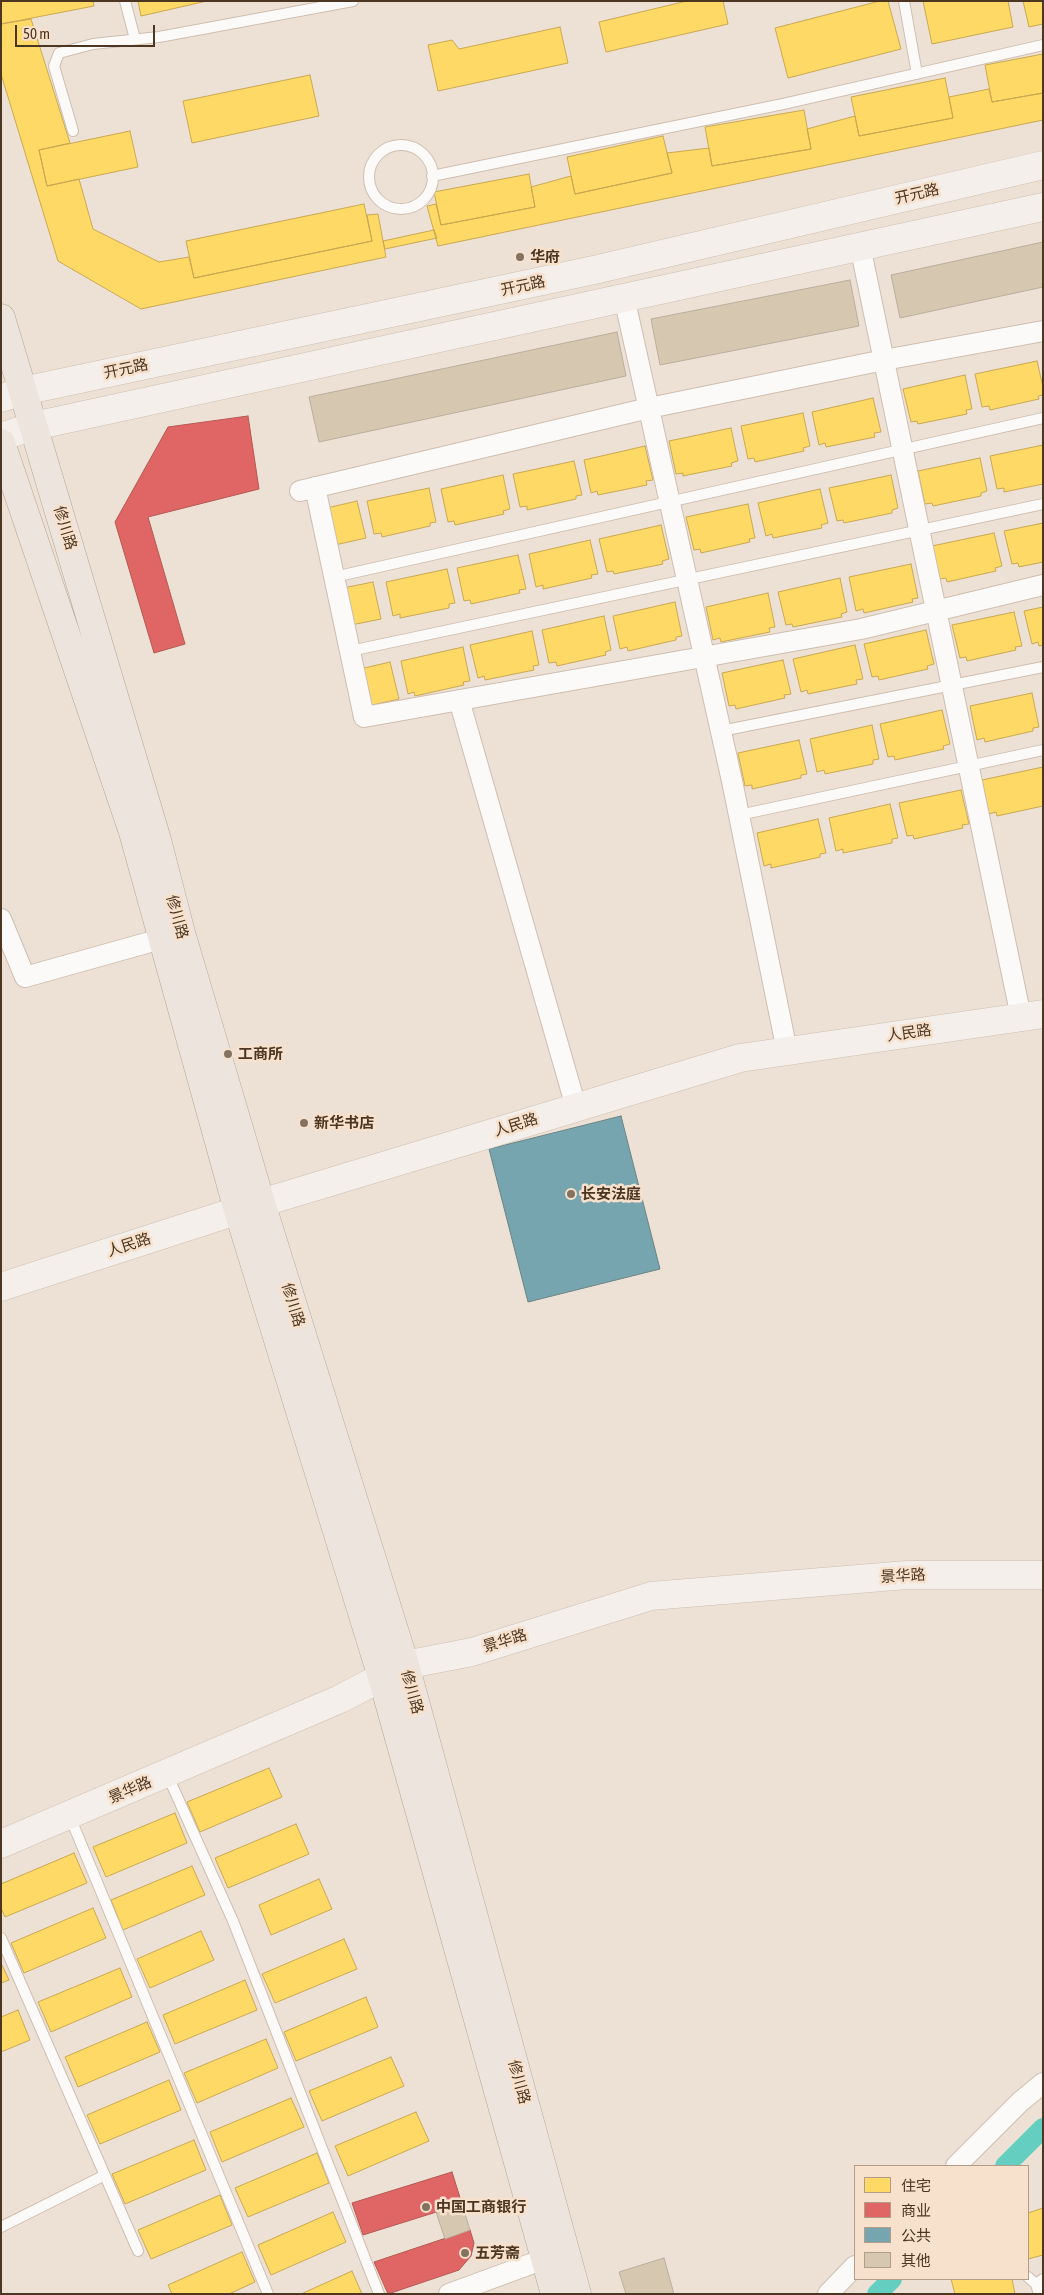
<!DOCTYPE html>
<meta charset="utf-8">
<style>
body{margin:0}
#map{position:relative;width:1044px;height:2295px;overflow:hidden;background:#ede1d6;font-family:"Asap Condensed","Noto Sans SC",sans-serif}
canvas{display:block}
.frame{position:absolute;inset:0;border:2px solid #4c3621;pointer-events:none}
.legend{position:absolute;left:854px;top:2165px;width:175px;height:115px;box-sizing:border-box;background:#f7e1cc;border:1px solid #b39d88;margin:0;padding:6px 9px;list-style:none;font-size:15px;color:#4c3621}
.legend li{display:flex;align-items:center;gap:10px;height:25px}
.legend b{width:25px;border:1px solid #b39d88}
.scale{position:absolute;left:15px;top:25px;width:140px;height:22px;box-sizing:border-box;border:2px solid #4c3621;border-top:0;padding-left:6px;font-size:15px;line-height:18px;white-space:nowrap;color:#4c3621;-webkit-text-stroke:4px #f7e1cc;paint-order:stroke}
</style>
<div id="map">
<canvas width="1044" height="2295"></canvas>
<div class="frame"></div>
<ul class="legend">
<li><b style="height:14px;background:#ffd966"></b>住宅</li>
<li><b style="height:14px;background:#e06666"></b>商业</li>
<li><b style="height:14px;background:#76a5af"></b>公共</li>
<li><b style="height:14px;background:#d5c7b0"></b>其他</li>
</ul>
<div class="scale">50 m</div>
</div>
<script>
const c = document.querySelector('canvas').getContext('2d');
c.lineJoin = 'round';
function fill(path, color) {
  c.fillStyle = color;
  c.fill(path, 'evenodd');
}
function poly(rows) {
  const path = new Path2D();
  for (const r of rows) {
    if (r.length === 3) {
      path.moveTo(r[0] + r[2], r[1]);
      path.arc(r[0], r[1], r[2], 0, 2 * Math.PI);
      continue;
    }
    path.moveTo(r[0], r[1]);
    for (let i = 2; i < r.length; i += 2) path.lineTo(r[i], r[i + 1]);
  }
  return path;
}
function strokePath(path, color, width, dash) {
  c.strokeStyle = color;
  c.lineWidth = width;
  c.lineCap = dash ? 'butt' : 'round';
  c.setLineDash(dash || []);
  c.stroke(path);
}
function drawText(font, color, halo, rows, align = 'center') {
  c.font = font + ' "Asap Condensed","Noto Sans SC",sans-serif';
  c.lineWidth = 5;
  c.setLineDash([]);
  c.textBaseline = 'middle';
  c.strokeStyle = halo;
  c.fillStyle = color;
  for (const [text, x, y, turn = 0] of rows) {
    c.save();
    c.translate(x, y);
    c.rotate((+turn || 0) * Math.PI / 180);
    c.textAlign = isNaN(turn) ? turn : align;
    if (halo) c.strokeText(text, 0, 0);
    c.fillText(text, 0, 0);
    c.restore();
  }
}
const homes = poly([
 [1,1,93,1,94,6,1,24,1,1],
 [138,1,207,1,141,16,138,1],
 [687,1,723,1,728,24,606,52,599,22,687,1],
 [880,1,888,1,901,49,788,78,775,28,880,1],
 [923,1,1008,1,1013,27,932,44,923,1],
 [1023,1,1043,1,1043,24,1029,27,1023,1],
 [31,19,70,143,39,150,47,186,79,179,93,229,159,262,189,257,194,278,372,241,367,215,378,214,386,257,141,309,58,261,1,74,1,24,31,19],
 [560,27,568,63,438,91,428,45,452,40,459,49,560,27],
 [1043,54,1043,93,992,102,985,65,1043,54],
 [310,75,319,116,192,143,183,101,310,75],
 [945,78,953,118,859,136,851,97,945,78],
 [989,89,992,102,1043,93,1043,120,438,246,427,206,436,204,441,225,535,207,531,187,571,176,575,194,672,173,667,153,709,148,712,166,811,149,807,129,855,116,859,136,953,118,949,97,989,89],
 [804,110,811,149,712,166,705,127,804,110],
 [130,131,138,167,47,186,39,150,130,131],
 [663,136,672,173,575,194,567,157,663,136],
 [529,174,535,207,441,225,434,192,529,174],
 [364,204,372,241,194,278,186,241,364,204],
 [434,230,437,238,385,249,383,241,434,230],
 [1037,361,1043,387,1043,395,1038,396,1039,399,990,410,989,406,982,407,975,374,1037,361],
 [965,375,972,409,966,410,967,414,918,424,917,421,911,422,903,389,965,375],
 [873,398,881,432,874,433,875,437,826,447,825,443,819,445,812,412,873,398],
 [803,413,810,446,803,448,804,451,755,462,754,458,748,459,741,426,803,413],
 [731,428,738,461,731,463,732,466,683,476,683,473,676,474,669,441,731,428],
 [1043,445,1043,484,1004,492,1004,488,997,489,990,456,1043,445],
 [645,446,653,480,646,481,647,485,598,495,597,491,591,493,584,460,645,446],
 [980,458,987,491,981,493,981,496,933,506,932,503,925,504,918,471,980,458],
 [574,461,582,495,576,496,576,499,527,510,527,506,520,507,513,474,574,461],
 [503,475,510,509,503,511,504,514,455,525,454,521,448,522,441,489,503,475],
 [891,475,898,508,892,510,892,513,844,523,843,520,837,521,829,488,891,475],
 [429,488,436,522,430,523,430,526,382,537,381,533,374,534,367,501,429,488],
 [820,489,828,523,821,525,822,528,773,538,772,534,766,536,758,503,820,489],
 [357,501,366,538,335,545,327,508,357,501],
 [748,504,755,538,749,539,750,542,701,553,700,549,694,550,686,517,748,504],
 [1043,523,1043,562,1019,567,1018,563,1012,564,1004,531,1043,523],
 [661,525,669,559,662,561,663,564,614,574,613,571,607,572,599,539,661,525],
 [994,533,1002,566,995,568,996,571,947,582,946,578,940,579,932,546,994,533],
 [590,540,598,574,591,575,592,578,543,589,543,585,536,587,529,554,590,540],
 [518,555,526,589,519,590,520,593,471,604,470,600,464,601,457,568,518,555],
 [911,564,918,598,912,599,913,602,864,613,863,609,856,611,849,577,911,564],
 [447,569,455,603,449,604,449,608,400,618,400,614,393,616,386,582,447,569],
 [840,578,847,612,841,614,842,617,793,627,792,624,786,625,778,592,840,578],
 [373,582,381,619,351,625,343,588,373,582],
 [768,593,775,627,769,628,770,632,721,642,720,638,713,640,706,607,768,593],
 [675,602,682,636,676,637,676,640,628,651,627,647,620,649,613,616,675,602],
 [1043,607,1043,645,1039,646,1038,642,1032,644,1024,611,1043,607],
 [1014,612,1022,646,1015,647,1016,650,967,661,966,657,960,658,952,625,1014,612],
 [604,616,611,650,605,652,606,655,557,666,556,662,549,663,542,630,604,616],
 [926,630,934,664,927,666,928,669,879,680,878,676,872,677,864,644,926,630],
 [532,631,539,665,533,666,534,670,485,680,484,676,478,678,470,645,532,631],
 [855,645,863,679,856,680,857,684,808,694,807,690,801,692,793,659,855,645],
 [463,647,470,681,463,682,464,685,415,696,414,692,408,694,401,661,463,647],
 [783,660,791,694,784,695,785,698,736,709,735,705,729,706,722,673,783,660],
 [390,662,399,699,368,706,360,669,390,662],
 [1032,693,1039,727,1033,728,1033,731,985,742,984,738,977,740,970,706,1032,693],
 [942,710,950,744,943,746,944,749,895,760,894,756,888,757,880,724,942,710],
 [872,725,879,759,873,760,873,764,825,774,824,770,817,772,810,739,872,725],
 [799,740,807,774,801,775,801,778,752,789,752,785,745,786,738,753,799,740],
 [1043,767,1043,806,997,816,996,812,989,814,982,780,1043,767],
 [961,790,969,824,962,825,963,828,914,839,913,835,907,836,899,803,961,790],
 [890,804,898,838,892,839,892,843,843,853,843,849,836,851,829,818,890,804],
 [818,819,826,853,820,854,820,857,771,868,771,864,764,866,757,833,818,819],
 [269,1768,282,1797,200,1832,187,1802,269,1768],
 [175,1813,187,1843,106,1877,93,1847,175,1813],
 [296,1824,309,1854,228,1888,215,1858,296,1824],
 [74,1853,87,1883,5,1917,1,1908,1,1884,74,1853],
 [192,1866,205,1895,123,1930,111,1900,192,1866],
 [319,1879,332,1909,271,1935,259,1905,319,1879],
 [93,1908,106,1938,24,1973,11,1943,93,1908],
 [201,1931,214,1960,150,1988,137,1959,201,1931],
 [344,1939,357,1969,275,2003,262,1974,344,1939],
 [1,1963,9,1980,1,1983,1,1963],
 [120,1968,132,1997,51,2032,38,2002,120,1968],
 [245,1980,257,2010,175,2044,163,2015,245,1980],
 [366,1997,378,2027,296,2061,284,2032,366,1997],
 [18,2010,30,2040,1,2052,1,2017,18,2010],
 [147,2022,160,2052,78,2087,65,2057,147,2022],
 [266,2039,278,2068,197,2103,184,2073,266,2039],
 [391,2057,404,2086,322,2121,309,2091,391,2057],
 [169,2080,181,2110,100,2144,87,2115,169,2080],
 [291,2098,304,2127,222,2162,210,2132,291,2098],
 [416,2112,429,2141,348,2176,335,2146,416,2112],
 [194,2140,206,2170,125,2204,112,2174,194,2140],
 [317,2153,329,2183,248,2217,235,2188,317,2153],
 [220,2195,232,2225,151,2259,138,2230,220,2195],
 [1043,2208,1043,2255,1028,2259,1028,2213,1043,2208],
 [333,2212,346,2242,271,2275,258,2245,333,2212],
 [242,2252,255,2282,229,2294,172,2294,168,2285,242,2252],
 [352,2271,362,2294,301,2294,352,2271],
 [951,2279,1012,2279,1015,2294,955,2294,951,2279]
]);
fill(homes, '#ffd966');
strokePath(homes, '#c9a851', 1);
const shops = poly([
 [248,416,259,489,148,517,185,644,154,653,115,522,168,427,248,416],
 [452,2172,462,2204,363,2235,352,2203,452,2172],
 [470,2230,474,2243,471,2256,459,2270,388,2294,374,2262,470,2230]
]);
fill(shops, '#e06666');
strokePath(shops, '#b45851', 1);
const public = poly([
 [621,1116,660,1269,528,1302,489,1149,621,1116]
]);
fill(public, '#76a5af');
strokePath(public, '#698484', 1);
strokePath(poly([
 [1005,2166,1043,2128],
 [877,2294,892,2279]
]), '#64cec0', 20);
const building = poly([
 [1043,242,1043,287,900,318,891,275,1043,242],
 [850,280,859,326,660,365,651,319,850,280],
 [617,332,626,376,319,442,309,397,617,332],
 [462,2204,470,2230,445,2239,436,2212,462,2204],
 [664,2258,674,2294,626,2294,619,2272,664,2258]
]);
fill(building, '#d5c7b0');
strokePath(building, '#baae9d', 1);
const lane = poly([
 [125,1,135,39],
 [904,1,917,74],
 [73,131,54,66,59,53,93,44,159,37,353,1],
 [401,177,32],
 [432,176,783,104,1043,45],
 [334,577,1043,418],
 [350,651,1043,504],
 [721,731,1043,667],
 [739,815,1043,750],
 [167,1774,233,1921,379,2294],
 [70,1817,268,2294],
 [1,1938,138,2251],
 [1,2227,103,2176],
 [1028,2277,1036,2284],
 [1039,2294,1036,2284,1043,2279]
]);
const street = poly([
 [860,246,1021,1017],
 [624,297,732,781,787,1051],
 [315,487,364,717,861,629,1043,585],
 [300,491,649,408,884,360,1043,331],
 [459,700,576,1107],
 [1,919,25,977,175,935],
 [956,2166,1020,2102,1043,2083],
 [449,2294,558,2254],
 [828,2294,855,2266]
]);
const secondary = poly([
 [1,398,23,391,594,270,1043,165],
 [1,437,34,426,1043,207],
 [1,1287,261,1203,740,1058,1043,1014],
 [1,1844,340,1699,405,1665,472,1652,651,1596,907,1575,1043,1575]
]);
const primary = poly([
 [1,318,157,840,181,933,261,1203,405,1665,577,2294],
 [1,443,133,832,238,1210,382,1677,555,2294]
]);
strokePath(lane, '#cebeaf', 12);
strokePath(street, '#cebeaf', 22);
strokePath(secondary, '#cebeaf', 29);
strokePath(primary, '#b6a593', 29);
strokePath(lane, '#fcfaf9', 10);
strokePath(street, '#fcfaf9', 20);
strokePath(secondary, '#f4efea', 28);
strokePath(primary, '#ede5dd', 28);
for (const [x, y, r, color] of [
 [520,257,5,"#847260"],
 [228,1054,5,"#847260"],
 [304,1123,5,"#847260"],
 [571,1194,5,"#847260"],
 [426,2207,5,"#847260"],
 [465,2253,5,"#847260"]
]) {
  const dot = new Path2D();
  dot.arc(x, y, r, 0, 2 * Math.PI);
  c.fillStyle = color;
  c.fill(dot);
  strokePath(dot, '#f7e1cc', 2);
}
drawText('15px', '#4c3621', '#f7e1cc', [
 ["开元路",917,194,-13],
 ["开元路",523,286,-12],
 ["开元路",126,369,-12],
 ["修川路",65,528,73],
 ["修川路",177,917,75],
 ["人民路",909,1033,-8],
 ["人民路",516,1125,-17],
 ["人民路",129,1245,-18],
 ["修川路",293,1305,73],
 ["景华路",903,1576,-3],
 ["景华路",505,1641,-17],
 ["修川路",412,1692,75],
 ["景华路",130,1790,-23],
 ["修川路",519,2082,75]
]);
drawText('bold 15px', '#4c3621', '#f7e1cc', [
 ["华府",530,257],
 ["工商所",238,1054],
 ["新华书店",314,1123],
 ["长安法庭",581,1194],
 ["中国工商银行",436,2207],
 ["五芳斋",475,2253]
], 'left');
</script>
